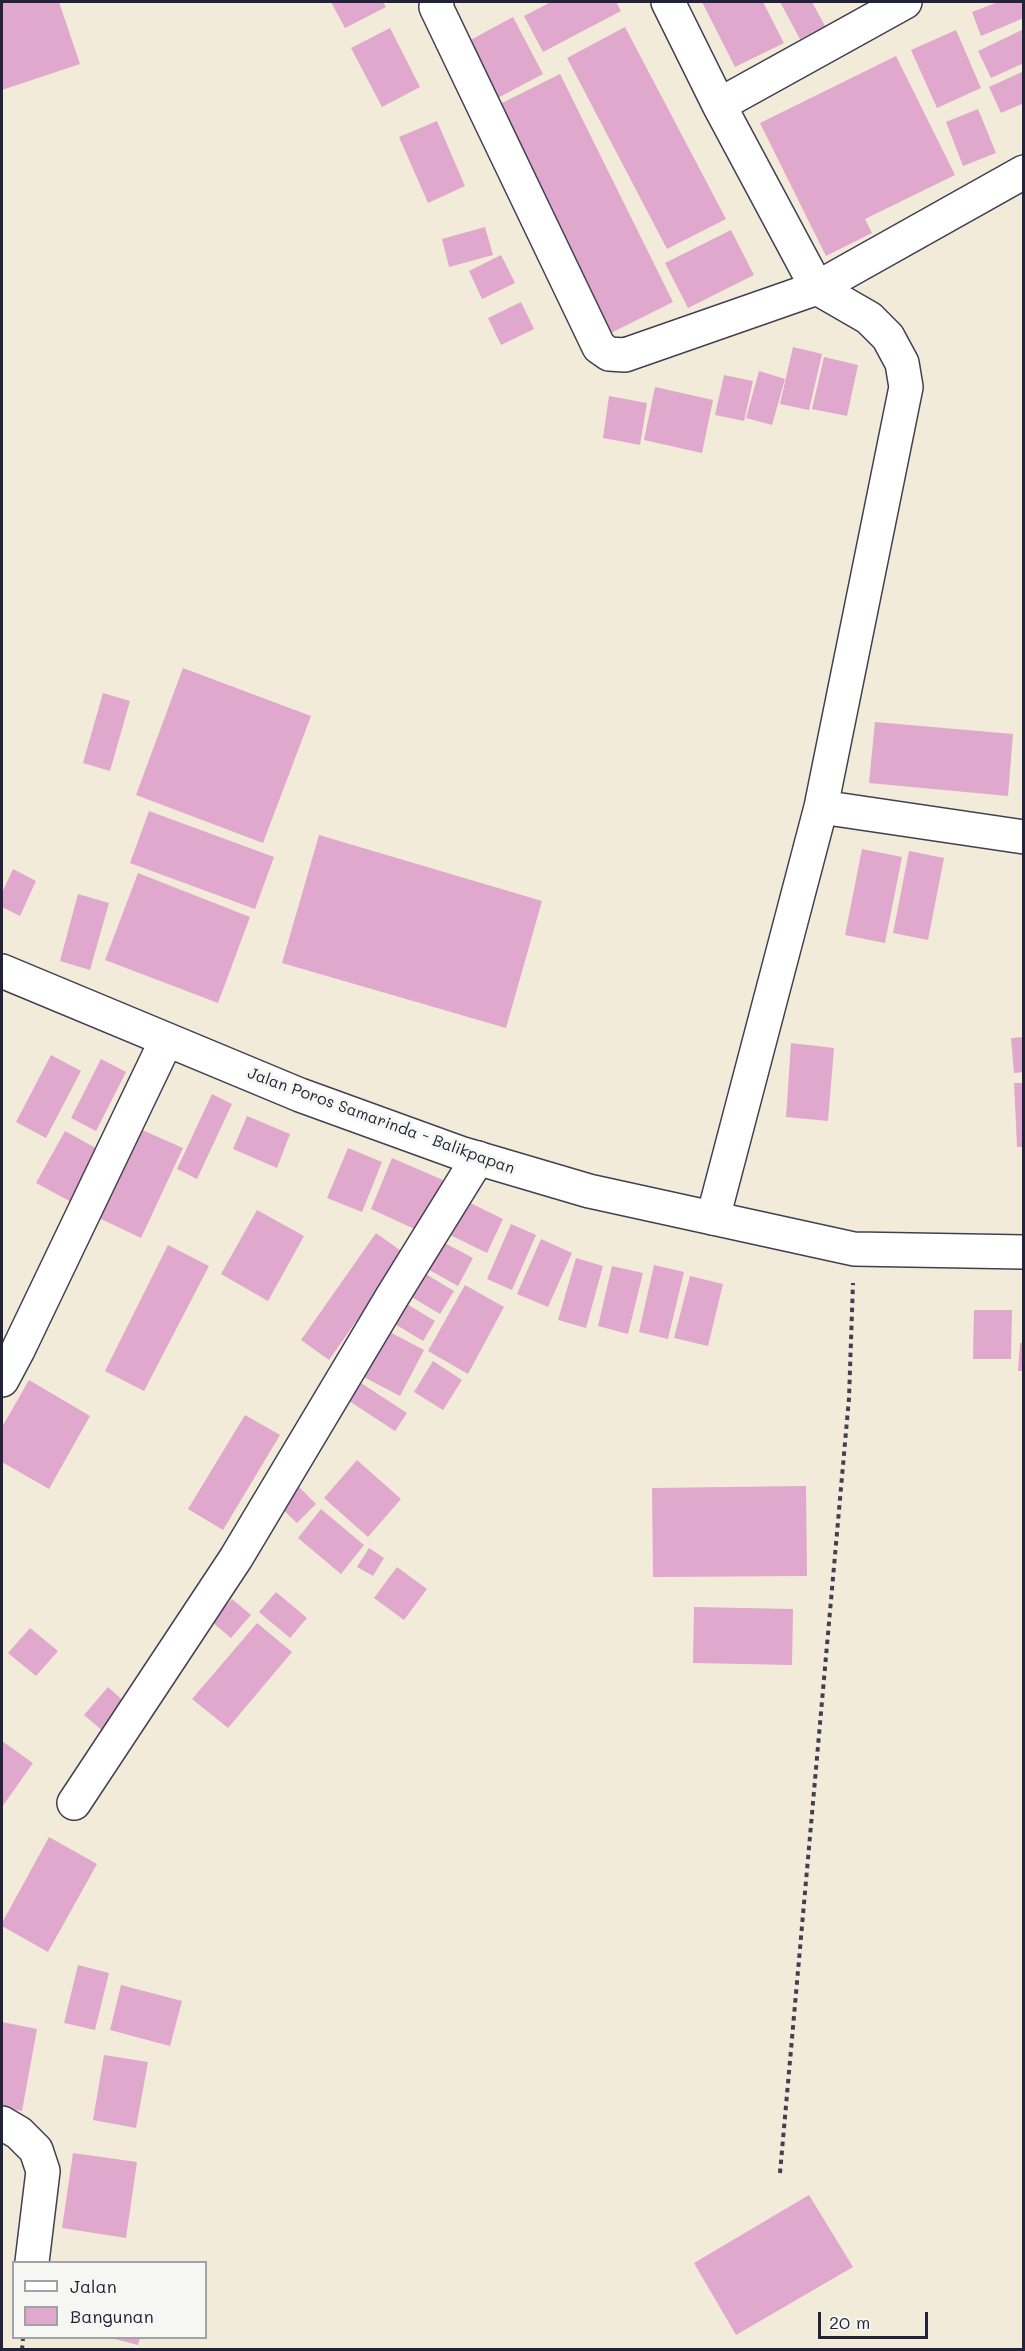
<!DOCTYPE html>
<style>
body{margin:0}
#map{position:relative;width:1025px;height:2351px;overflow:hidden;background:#f2ebda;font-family:Mali,sans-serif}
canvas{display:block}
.frame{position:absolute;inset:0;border:3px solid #22223b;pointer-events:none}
.legend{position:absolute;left:12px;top:2261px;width:195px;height:78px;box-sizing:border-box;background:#f6f6f2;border:2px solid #a1a1a9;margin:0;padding:8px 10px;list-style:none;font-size:18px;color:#22223b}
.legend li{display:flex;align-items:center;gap:12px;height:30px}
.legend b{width:30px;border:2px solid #a1a1a9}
.scale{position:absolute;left:818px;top:2312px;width:110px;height:27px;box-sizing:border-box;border:3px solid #22223b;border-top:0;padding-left:8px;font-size:18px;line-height:21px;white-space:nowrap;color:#22223b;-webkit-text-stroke:4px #f6f6f2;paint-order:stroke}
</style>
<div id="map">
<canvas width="1025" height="2351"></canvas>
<div class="frame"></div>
<ul class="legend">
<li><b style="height:8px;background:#fff"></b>Jalan</li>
<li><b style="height:16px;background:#e0a8cd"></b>Bangunan</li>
</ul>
<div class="scale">20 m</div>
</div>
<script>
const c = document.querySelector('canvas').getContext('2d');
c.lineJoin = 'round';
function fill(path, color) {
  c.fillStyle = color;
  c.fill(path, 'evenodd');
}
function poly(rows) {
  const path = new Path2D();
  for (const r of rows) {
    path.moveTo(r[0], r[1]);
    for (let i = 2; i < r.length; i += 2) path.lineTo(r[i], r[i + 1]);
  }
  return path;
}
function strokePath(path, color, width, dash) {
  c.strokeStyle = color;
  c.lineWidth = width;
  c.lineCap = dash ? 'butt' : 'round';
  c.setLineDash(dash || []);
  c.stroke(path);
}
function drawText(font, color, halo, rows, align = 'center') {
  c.font = font + ' Mali,sans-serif';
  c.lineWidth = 6;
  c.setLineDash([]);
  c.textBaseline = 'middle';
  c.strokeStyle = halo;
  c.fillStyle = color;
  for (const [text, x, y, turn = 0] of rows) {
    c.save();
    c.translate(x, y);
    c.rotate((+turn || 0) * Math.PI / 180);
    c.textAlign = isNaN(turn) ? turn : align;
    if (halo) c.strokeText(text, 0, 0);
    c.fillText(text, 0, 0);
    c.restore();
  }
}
fill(poly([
 [2,2,59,2,80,64,2,90],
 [331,2,383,2,386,7,345,28],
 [551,2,616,2,621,11,543,52,524,16],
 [702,2,763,2,784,43,735,67],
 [780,2,812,2,825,26,800,39],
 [998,2,1024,2,1024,18,981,36,972,12],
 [513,17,543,74,494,100,465,43],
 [625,27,726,219,667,249,567,58],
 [390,28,420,87,382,107,351,48],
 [1024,29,1024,63,991,78,978,51],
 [956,30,981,88,937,108,911,50],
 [896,56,955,175,865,219,872,233,826,256,760,123],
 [1024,71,1024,103,1001,113,989,87],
 [560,74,673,302,603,337,490,109],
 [978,109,996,153,963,166,946,122],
 [437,121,465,186,428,203,399,137],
 [485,227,493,255,449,267,442,239],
 [731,230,754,275,688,308,665,263],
 [501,255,515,283,482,299,469,271],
 [521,302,534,329,501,345,488,318],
 [793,347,822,354,809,410,780,404],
 [824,357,858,365,847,416,812,409],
 [759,371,785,379,772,425,746,418],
 [724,375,753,381,744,421,715,415],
 [655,387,713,400,702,453,644,440],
 [609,396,647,403,640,445,603,438],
 [183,668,311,716,263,843,136,795],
 [103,693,130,701,110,771,83,763],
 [875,722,1013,734,1008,796,869,783],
 [149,811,274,857,255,909,130,863],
 [319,835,542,901,506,1028,282,963],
 [862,849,902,857,885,943,845,935],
 [909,851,944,858,928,940,893,933],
 [13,869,36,881,20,916,2,907,2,893],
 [138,873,250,917,218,1003,105,960],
 [78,894,109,903,90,970,60,961],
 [1024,1037,1024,1072,1014,1073,1011,1038],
 [791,1043,834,1048,828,1121,786,1117],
 [51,1055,81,1071,46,1138,16,1122],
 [101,1059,126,1072,96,1131,71,1118],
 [1014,1083,1024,1083,1024,1147,1017,1147],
 [212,1094,232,1104,197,1179,177,1169],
 [247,1116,290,1134,277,1168,233,1149],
 [140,1129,183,1148,141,1238,99,1218],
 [65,1131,103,1152,75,1204,36,1183],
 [348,1148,382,1162,362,1212,327,1198],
 [392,1158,443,1180,421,1232,371,1209],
 [462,1199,503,1219,487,1253,446,1233],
 [257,1210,304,1236,268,1301,221,1274],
 [511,1224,536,1235,512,1290,487,1279],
 [376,1233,404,1253,329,1360,301,1340],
 [541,1239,572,1253,548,1307,517,1294],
 [439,1240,473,1258,458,1286,424,1267],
 [168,1245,209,1266,144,1391,105,1371],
 [576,1258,603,1266,586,1328,558,1320],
 [654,1265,684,1272,668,1339,639,1332],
 [612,1266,643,1273,628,1334,598,1326],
 [424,1273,454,1291,440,1314,410,1296],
 [690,1276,723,1284,708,1346,674,1338],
 [465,1285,504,1307,468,1374,428,1351],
 [402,1301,435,1321,423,1341,390,1321],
 [974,1310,1012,1310,1011,1359,973,1359],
 [384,1329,424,1350,400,1396,360,1375],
 [1020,1343,1024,1343,1024,1371,1018,1371],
 [433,1361,462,1380,443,1410,414,1392],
 [29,1380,90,1416,49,1489,2,1462,2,1427],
 [358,1381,407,1413,395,1431,346,1399],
 [245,1415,280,1435,223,1530,188,1509],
 [357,1460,401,1499,368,1537,324,1498],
 [295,1483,316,1504,297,1523,275,1502],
 [806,1486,807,1576,653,1577,652,1488],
 [321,1509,364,1545,341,1574,298,1538],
 [369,1548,384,1558,373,1576,357,1567],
 [397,1567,427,1589,404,1620,374,1598],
 [276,1592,307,1618,290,1638,259,1612],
 [232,1599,251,1615,231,1638,212,1622],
 [694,1607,793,1609,792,1665,693,1663],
 [257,1623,292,1652,228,1728,192,1699],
 [30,1628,58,1651,36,1676,8,1653],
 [108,1687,127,1704,104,1732,84,1715],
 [2,1741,33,1763,2,1807],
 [49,1837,97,1864,48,1952,2,1926,2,1923],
 [78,1965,109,1973,95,2030,64,2023],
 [121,1985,182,2001,170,2046,110,2030],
 [2,2022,37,2029,22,2111,2,2107],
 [104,2055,148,2062,136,2128,93,2120],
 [73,2153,137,2162,126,2238,62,2228],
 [809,2195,853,2267,736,2335,694,2263],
 [111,2338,140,2338,138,2345]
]), '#e0a8cd');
const minor = poly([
 [437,2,436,7,599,347,609,354,625,355,817,288,1024,172],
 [668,2,719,105,817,288,869,318,888,337,902,363,906,387,821,807,713,1218],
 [719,105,905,2],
 [821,807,1024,837],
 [2,1380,18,1350,166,1041],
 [74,1803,236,1558,392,1297,478,1158],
 [2,2123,19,2133,36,2150,43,2171,32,2262]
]);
const highway = poly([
 [2,971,300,1095,460,1153,589,1191,854,1249,1024,1252]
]);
strokePath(minor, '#414053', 36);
strokePath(highway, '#414053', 36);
strokePath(poly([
 [780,2173,849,1398,853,1283],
 [22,2350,23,2338]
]), '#414053', 4, [4.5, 4.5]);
strokePath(minor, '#fff', 33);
strokePath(highway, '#fff', 33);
drawText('16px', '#22223b', '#f6f6f2', [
 ["Jalan Poros Samarinda - Balikpapan",381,1121,20]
]);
</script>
